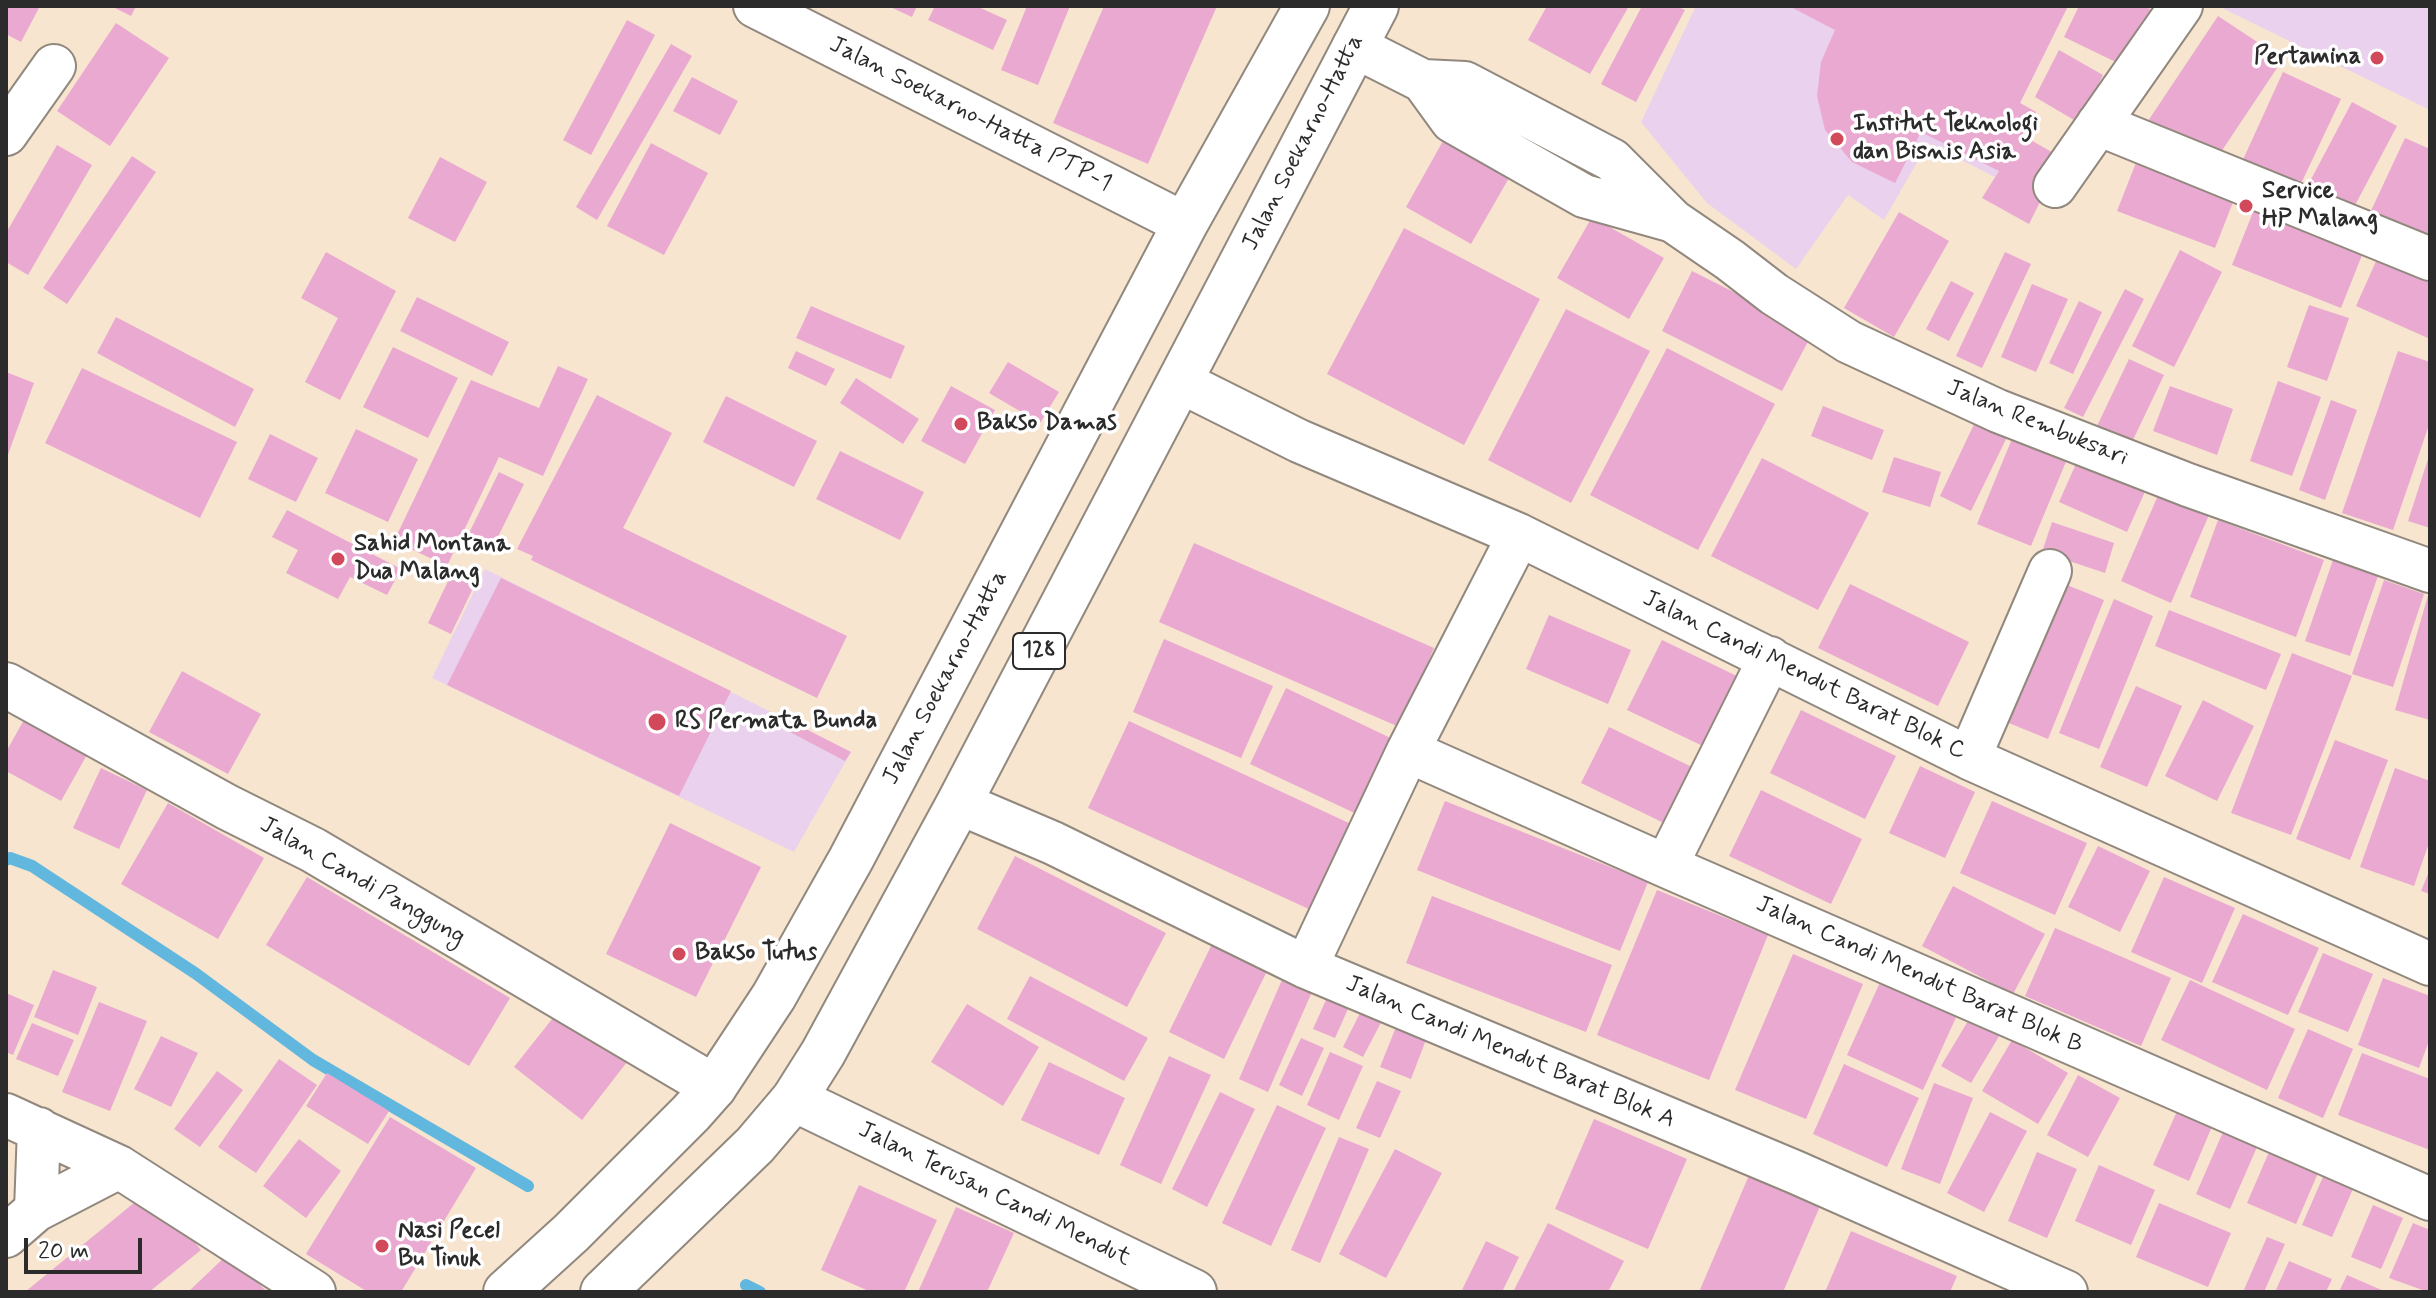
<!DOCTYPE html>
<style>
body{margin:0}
#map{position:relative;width:2436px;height:1298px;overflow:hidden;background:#f7e5d0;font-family:Mynerve,sans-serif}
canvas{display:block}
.frame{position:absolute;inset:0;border:8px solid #2b2b2b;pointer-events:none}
.scale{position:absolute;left:24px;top:1238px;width:118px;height:36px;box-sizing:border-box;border:4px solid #2b2b2b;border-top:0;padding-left:10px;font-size:24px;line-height:28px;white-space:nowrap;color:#2b2b2b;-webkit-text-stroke:6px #fff;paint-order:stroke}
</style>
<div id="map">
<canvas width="2436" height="1298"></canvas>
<div class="frame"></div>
<div class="scale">20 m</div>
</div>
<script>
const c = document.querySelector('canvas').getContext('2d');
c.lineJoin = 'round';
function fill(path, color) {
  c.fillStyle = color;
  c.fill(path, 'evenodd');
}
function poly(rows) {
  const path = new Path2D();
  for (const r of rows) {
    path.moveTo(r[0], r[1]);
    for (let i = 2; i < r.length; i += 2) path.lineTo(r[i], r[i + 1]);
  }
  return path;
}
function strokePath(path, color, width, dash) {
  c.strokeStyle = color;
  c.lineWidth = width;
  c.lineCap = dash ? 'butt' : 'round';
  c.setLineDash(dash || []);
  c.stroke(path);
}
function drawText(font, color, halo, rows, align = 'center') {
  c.font = font + ' Mynerve,sans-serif';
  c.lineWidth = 7;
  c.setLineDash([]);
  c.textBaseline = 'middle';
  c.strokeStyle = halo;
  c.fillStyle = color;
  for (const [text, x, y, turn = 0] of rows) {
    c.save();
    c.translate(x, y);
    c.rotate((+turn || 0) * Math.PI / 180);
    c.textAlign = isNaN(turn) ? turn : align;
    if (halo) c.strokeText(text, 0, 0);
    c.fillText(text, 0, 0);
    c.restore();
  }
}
fill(poly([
 [1696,6,2068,6,2020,103,2036,112,1995,177,1928,143,1884,220,1848,195,1796,269,1707,203,1641,122],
 [2218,6,2430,6,2430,110],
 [485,569,851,752,794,852,432,678]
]), '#ead1ed');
strokePath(poly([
 [6,860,10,858,32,866,195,973,313,1060,528,1186],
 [746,1285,760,1292]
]), '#61b7dd', 12);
fill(poly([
 [6,6,40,6,21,42,6,34],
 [111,6,136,6,131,16],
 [888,6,917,6,912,17],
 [935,6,976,6,1007,20,993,50,928,20],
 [1027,6,1070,6,1038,85,1001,70],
 [1104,6,1217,6,1148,164,1053,123],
 [1547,6,1629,6,1590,74,1528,40],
 [1642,6,1676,6,1685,10,1636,102,1601,84],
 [1789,6,2068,6,2020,103,2036,112,2022,135,2062,158,2029,224,1982,198,1999,171,1921,132,1895,183,1852,162,1825,130,1817,96,1821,62,1835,30],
 [2079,6,2144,6,2152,10,2124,66,2064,37],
 [2218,16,2283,59,2213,164,2148,121],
 [627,20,655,35,591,155,563,140],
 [116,23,169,58,110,146,57,111],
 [671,44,692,56,597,220,576,207],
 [2059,50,2103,75,2079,123,2035,97],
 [2283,72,2341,99,2298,190,2241,164],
 [692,77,738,101,720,135,673,111],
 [2352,102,2397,126,2353,209,2308,185],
 [2405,138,2430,149,2430,244,2369,215],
 [1443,141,1509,178,1471,244,1406,207],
 [651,143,708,173,664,255,607,226],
 [57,145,92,165,28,275,6,262,6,233],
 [2139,155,2237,192,2215,248,2117,211],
 [132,156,156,172,67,304,43,288],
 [440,157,487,182,455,242,408,218],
 [2261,192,2370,235,2341,308,2232,265],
 [1899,212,1949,241,1894,337,1844,308],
 [1592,217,1664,258,1629,319,1557,278],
 [1404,228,1540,299,1464,445,1327,374],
 [2180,250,2222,272,2174,367,2132,346],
 [2381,250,2430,271,2430,339,2356,306],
 [326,252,396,291,340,400,305,382,338,318,301,298],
 [2005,252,2031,264,1982,368,1956,356],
 [1692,271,1813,332,1782,391,1662,331],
 [1951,281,1974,293,1949,341,1926,329],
 [2032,284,2068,299,2036,372,2001,357],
 [2125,289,2144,299,2083,417,2064,408],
 [417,297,509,342,492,376,400,331],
 [2079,301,2102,312,2073,374,2049,363],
 [2309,305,2349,318,2327,381,2287,367],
 [811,306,905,346,891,379,796,338],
 [1566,309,1650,351,1571,503,1488,460],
 [116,317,254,389,235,427,97,353],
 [393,347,458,378,428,438,363,407],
 [1667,348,1775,404,1698,550,1590,495],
 [796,351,835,369,826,386,788,368],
 [2398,351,2430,362,2430,422,2393,530,2342,513],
 [2129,359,2164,375,2132,442,2097,426],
 [1008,362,1059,392,1040,423,989,393],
 [558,366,588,379,543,476,499,457,447,566,394,541,471,380,539,408],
 [82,368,237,442,200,518,45,443],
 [6,372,34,383,6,460],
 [856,378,919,419,903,444,840,403],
 [2278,381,2321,397,2292,476,2250,461],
 [951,386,995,410,965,464,921,441],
 [2170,386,2233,409,2217,455,2153,431],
 [597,395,672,433,623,528,847,636,817,698,531,560,533,556,517,549],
 [726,396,817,441,794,487,703,442],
 [2331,400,2357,410,2325,500,2299,490],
 [1823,406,1884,430,1872,460,1811,436],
 [1977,418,2009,433,1971,511,1940,496],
 [356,429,418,459,388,522,325,493],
 [2016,429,2070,452,2031,546,1977,524],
 [270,434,318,458,296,502,248,479],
 [840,451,924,492,900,540,816,499],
 [2429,456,2430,456,2430,528,2408,521],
 [1894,457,1941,472,1930,507,1882,492],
 [2079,457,2147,487,2127,532,2059,502],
 [1762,458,1869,513,1818,610,1711,556],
 [499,472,524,484,493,547,468,535],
 [2159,493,2209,515,2171,603,2121,581],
 [287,510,401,569,387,595,350,577,338,599,286,573,298,550,272,537],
 [2218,520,2324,560,2296,637,2190,597],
 [2052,522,2114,543,2105,573,2042,552],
 [1194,543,1434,648,1399,727,1159,622],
 [2333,560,2378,576,2350,656,2305,641],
 [451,575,474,586,451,634,428,623],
 [501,578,731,691,679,796,447,685],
 [2055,580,2104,600,2048,739,1999,719],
 [2384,580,2424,594,2393,687,2352,674],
 [1850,584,1969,642,1938,706,1818,648],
 [2429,592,2430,592,2430,720,2395,710],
 [2114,599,2153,616,2099,749,2059,733],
 [2169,610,2281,654,2266,690,2155,646],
 [1549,615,1631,650,1608,704,1526,669],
 [1164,639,1273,686,1241,758,1133,712],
 [1662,640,1739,677,1705,747,1627,710],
 [2292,653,2352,676,2291,835,2231,813],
 [182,671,261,714,228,774,149,732],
 [2136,686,2182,706,2147,787,2100,767],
 [1286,688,1399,742,1363,817,1250,764],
 [2203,700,2254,726,2217,801,2165,776],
 [1801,710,1896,756,1865,819,1770,773],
 [25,718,88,753,61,801,6,771,6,752],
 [1129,721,1351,824,1311,910,1088,808],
 [794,723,851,752,845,761,790,732],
 [1609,727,1694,768,1666,824,1581,783],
 [2335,740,2388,760,2350,860,2296,839],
 [1920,766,1975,792,1945,858,1889,833],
 [101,768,147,790,119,849,73,828],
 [2395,768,2430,781,2430,840,2414,886,2360,867],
 [1761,790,1862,839,1831,904,1729,856],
 [1445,801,1648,882,1620,951,1417,870],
 [1992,801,2087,843,2055,915,1960,873],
 [168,803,264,858,218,939,121,884],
 [670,823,761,867,696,997,606,954],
 [2098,846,2150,871,2120,932,2068,907],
 [1015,856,1166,933,1127,1007,977,929],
 [2430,869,2430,894,2421,891],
 [307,877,510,998,469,1066,266,945],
 [2164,877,2235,908,2202,983,2131,952],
 [1953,886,2045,934,2013,994,1922,946],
 [1657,890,1768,935,1709,1080,1597,1035],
 [1432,896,1612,965,1586,1032,1406,963],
 [2243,914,2319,948,2288,1015,2212,982],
 [2055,928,2171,978,2141,1046,2025,996],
 [1213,942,1268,969,1224,1059,1169,1032],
 [2323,953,2373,974,2348,1032,2298,1012],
 [1793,954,1863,984,1806,1119,1735,1090],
 [53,970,97,987,78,1035,34,1017],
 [1285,973,1315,985,1268,1092,1239,1079],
 [1030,976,1148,1038,1124,1081,1007,1019],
 [1882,978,1958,1013,1923,1090,1847,1055],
 [2383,978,2430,996,2430,1038,2419,1068,2358,1045],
 [2190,980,2295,1029,2267,1090,2161,1040],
 [1330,991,1352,1000,1335,1038,1313,1029],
 [6,993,34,1005,13,1055,6,1052],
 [1367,999,1388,1009,1363,1057,1343,1047],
 [99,1002,147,1021,110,1111,62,1092],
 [967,1004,1039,1047,1003,1106,931,1062],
 [560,1009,627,1062,582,1120,514,1067],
 [1974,1011,2004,1028,1971,1083,1941,1066],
 [1402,1012,1432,1024,1411,1079,1380,1067],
 [32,1023,74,1040,58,1076,16,1059],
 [2308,1029,2353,1049,2323,1118,2278,1098],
 [161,1036,198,1053,171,1107,134,1089],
 [1301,1038,1324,1048,1302,1096,1279,1085],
 [2012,1040,2068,1073,2038,1124,1982,1091],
 [1330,1052,1363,1066,1339,1120,1307,1105],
 [2362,1053,2430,1079,2430,1150,2338,1115],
 [1169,1056,1211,1075,1161,1184,1120,1165],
 [279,1059,317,1085,256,1173,218,1147],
 [1049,1062,1125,1098,1099,1155,1021,1120],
 [1844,1064,1919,1098,1887,1167,1813,1134],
 [217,1071,243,1090,200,1147,174,1129],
 [327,1073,389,1111,368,1144,306,1106],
 [2078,1075,2120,1098,2088,1157,2047,1135],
 [1377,1081,1401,1091,1380,1138,1356,1128],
 [1934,1083,1973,1098,1940,1184,1901,1169],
 [1220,1092,1255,1109,1207,1207,1172,1189],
 [1277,1105,1326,1128,1271,1246,1222,1223],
 [2178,1109,2213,1124,2189,1181,2153,1165],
 [1990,1112,2027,1131,1984,1212,1947,1193],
 [390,1117,476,1168,401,1292,368,1292,306,1254],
 [1594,1119,1687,1159,1648,1249,1555,1209],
 [2223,1132,2257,1147,2230,1209,2196,1194],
 [1339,1137,1369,1149,1320,1263,1291,1250],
 [299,1139,341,1171,306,1218,263,1186],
 [2272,1145,2321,1166,2296,1224,2247,1203],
 [1395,1149,1442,1173,1386,1278,1339,1254],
 [2037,1152,2077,1169,2047,1238,2008,1221],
 [2099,1165,2155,1190,2131,1245,2075,1221],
 [2326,1170,2356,1182,2332,1237,2302,1225],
 [1750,1173,1821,1204,1783,1292,1699,1292],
 [859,1185,937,1220,904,1292,871,1292,821,1270],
 [151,1189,201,1250,149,1292,25,1292],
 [2159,1203,2231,1233,2208,1287,2136,1257],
 [2373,1205,2403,1218,2381,1269,2351,1257],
 [956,1207,1014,1233,987,1292,918,1292],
 [1548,1223,1624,1261,1608,1292,1513,1292],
 [2413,1223,2430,1230,2430,1287,2428,1292,2389,1278],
 [1851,1231,1957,1276,1950,1292,1825,1292],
 [2267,1237,2285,1244,2264,1292,2243,1292],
 [1486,1241,1519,1257,1502,1292,1461,1292],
 [229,1253,267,1292,188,1292],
 [2289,1261,2332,1279,2326,1292,2275,1292],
 [2347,1275,2386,1292,2339,1292]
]), '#eaa9d0');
const minor = poly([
 [755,6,1185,224],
 [1354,46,1423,81,1465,83,1612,160,1673,221,1730,260,1774,294,1849,342,1998,411,2188,485,2430,571],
 [1423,81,1452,121,1584,196,1670,220],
 [2098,124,2430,259],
 [6,134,54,66],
 [2055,186,2181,6],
 [1181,382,1299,441,1519,535,1969,758,2430,964],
 [1408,751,1666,866,2430,1199],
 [1969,758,2050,571],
 [959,803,1053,843,1306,967,1795,1172,2066,1292],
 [1666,866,1770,658],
 [1306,967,1408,751,1519,535],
 [6,1115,119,1167,314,1292],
 [36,1210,39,1129],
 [6,1236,36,1210,119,1167]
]);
const tertiary = poly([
 [794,1099,1194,1292]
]);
const secondary = poly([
 [6,685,227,807,313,850,714,1087]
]);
const primary = poly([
 [506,1292,571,1233,691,1113,714,1087,774,996,851,859,1185,224,1307,6],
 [603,1292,755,1145,794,1099,823,1053,959,803,1376,6]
]);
strokePath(minor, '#91887e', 46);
strokePath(tertiary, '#91887e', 48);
strokePath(secondary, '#91887e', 48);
strokePath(primary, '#91887e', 48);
strokePath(minor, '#fff', 42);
strokePath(tertiary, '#fff', 44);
strokePath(secondary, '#fff', 44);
strokePath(primary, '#fff', 44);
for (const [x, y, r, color] of [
 [2377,58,8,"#d1495b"],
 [1837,139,8,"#d1495b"],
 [2246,206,8,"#d1495b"],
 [961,424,8,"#d1495b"],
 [338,559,8,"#d1495b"],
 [657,722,10,"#d1495b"],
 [679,954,8,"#d1495b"],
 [382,1246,8,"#d1495b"]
]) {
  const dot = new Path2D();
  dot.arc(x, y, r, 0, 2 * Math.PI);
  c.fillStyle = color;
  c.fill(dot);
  strokePath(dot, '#fff', 3);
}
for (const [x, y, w] of [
 [1039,651,52]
]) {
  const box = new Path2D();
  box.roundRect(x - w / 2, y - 18, w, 36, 6);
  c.fillStyle = '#fff';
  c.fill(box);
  strokePath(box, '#2b2b2b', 2);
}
drawText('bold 22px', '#2b2b2b', null, [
 ["128",1039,651]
]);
drawText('bold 24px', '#2b2b2b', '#fff', [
 ["Pertamina",2361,58,"right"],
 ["Institut Teknologi",1853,125],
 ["dan Bisnis Asia",1853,153],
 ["Service",2262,192],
 ["HP Malang",2262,220],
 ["Bakso Damas",977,424],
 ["Sahid Montana",354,545],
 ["Dua Malang",354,573],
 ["RS Permata Bunda",675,722],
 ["Bakso Tutus",695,954],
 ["Nasi Pecel",398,1232],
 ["Bu Tinuk",398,1260]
], 'left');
drawText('24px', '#2b2b2b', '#fff', [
 ["Jalan Soekarno-Hatta PTP-1",970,115,27],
 ["Jalan Soekarno-Hatta",1304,143,-63],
 ["Jalan Rembuksari",2037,424,22],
 ["Jalan Candi Mendut Barat Blok C",1804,676,26],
 ["Jalan Soekarno-Hatta",946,678,-62],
 ["Jalan Candi Panggung",362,882,30],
 ["Jalan Candi Mendut Barat Blok B",1919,976,24],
 ["Jalan Candi Mendut Barat Blok A",1510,1053,23],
 ["Jalan Terusan Candi Mendut",994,1195,26]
]);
</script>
